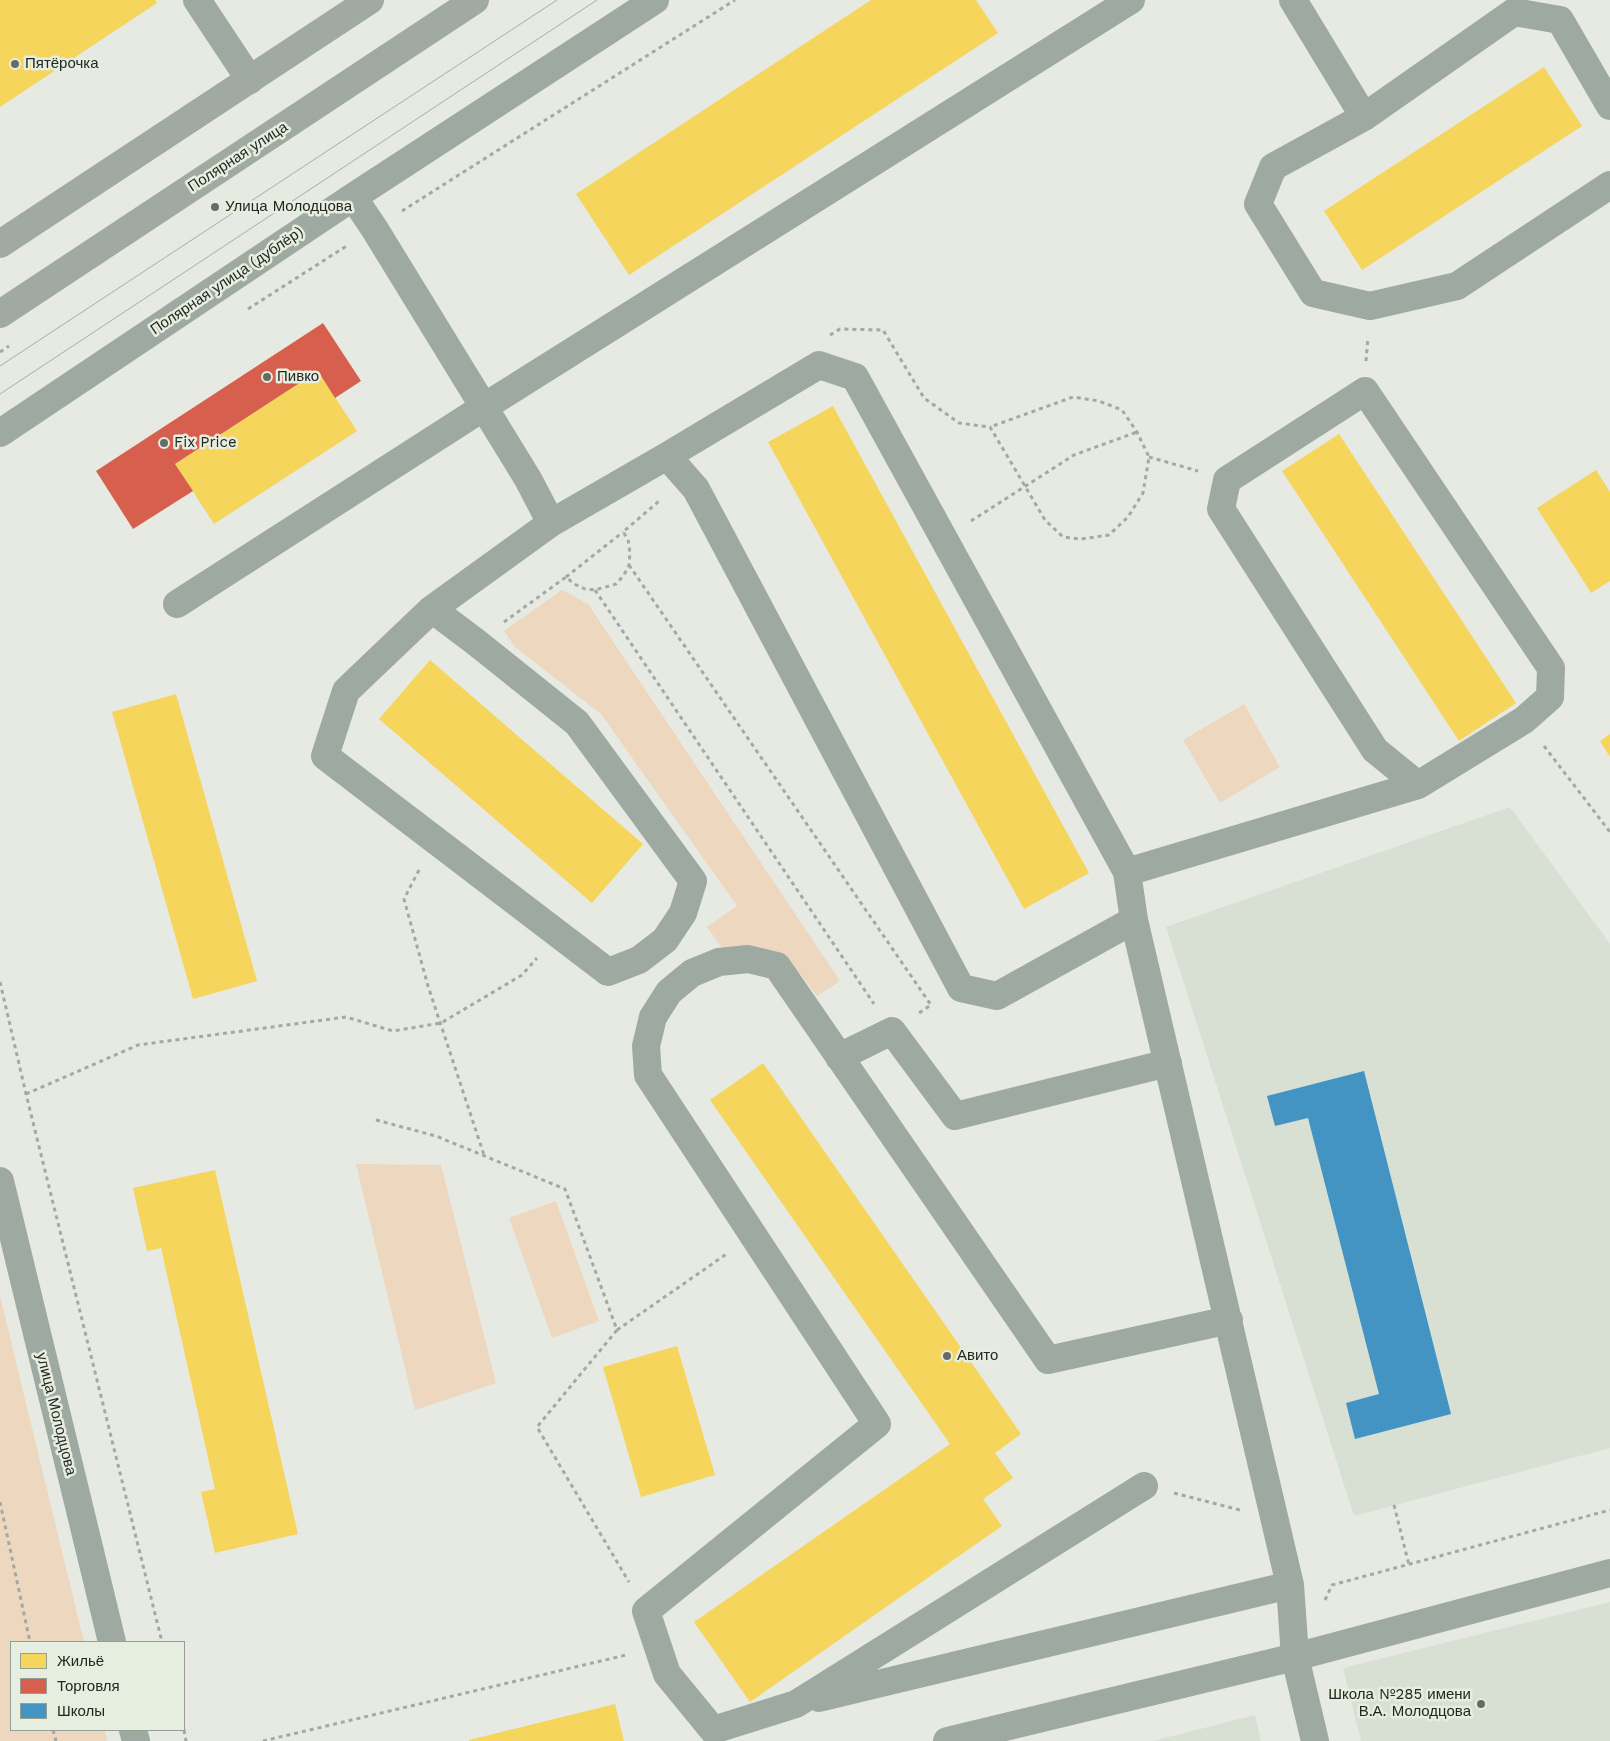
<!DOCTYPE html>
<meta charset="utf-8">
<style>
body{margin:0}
#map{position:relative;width:1610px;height:1741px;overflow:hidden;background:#e6eae2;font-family:"Work Sans",sans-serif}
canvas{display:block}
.legend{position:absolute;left:10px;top:1641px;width:175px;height:90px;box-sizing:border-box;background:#e5eedf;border:1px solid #979e93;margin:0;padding:6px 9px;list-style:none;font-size:15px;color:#232621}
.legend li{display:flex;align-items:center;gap:10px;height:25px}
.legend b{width:25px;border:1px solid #979e93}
</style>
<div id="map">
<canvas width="1610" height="1741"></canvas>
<ul class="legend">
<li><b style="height:14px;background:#f6d55c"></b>Жильё</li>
<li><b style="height:14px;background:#d6604d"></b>Торговля</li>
<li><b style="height:14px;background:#4393c3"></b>Школы</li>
</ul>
</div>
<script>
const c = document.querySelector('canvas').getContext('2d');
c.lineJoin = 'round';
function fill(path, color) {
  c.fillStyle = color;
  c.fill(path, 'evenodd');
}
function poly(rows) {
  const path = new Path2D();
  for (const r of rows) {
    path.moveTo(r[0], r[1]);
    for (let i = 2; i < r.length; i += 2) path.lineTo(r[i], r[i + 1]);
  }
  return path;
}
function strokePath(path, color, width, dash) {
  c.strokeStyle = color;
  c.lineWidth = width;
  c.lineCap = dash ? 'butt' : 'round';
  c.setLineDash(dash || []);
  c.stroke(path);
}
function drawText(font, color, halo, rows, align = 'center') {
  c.font = font + ' "Work Sans",sans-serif';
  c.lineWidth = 5;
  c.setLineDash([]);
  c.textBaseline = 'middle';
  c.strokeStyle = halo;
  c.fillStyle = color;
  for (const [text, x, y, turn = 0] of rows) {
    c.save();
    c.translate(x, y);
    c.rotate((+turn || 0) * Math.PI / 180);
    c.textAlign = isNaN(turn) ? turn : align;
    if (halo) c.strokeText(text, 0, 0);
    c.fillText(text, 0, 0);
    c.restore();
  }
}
fill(poly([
 [1510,807,1610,944,1610,1448,1354,1516,1166,927],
 [1610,1602,1610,1741,1361,1741,1343,1668],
 [1255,1715,1261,1741,1153,1741]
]), '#d7e0d2');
fill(poly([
 [562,590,588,604,840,981,817,996,787,957,723,949,707,927,737,906,601,714,515,647,504,631],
 [1244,704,1280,767,1220,803,1183,740],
 [356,1164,441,1165,496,1383,415,1410],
 [556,1201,599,1321,552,1338,509,1218],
 [0,1296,84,1642,11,1642,11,1730,105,1730,107,1741,0,1741]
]), '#edd8bf');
fill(poly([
 [0,0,155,0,157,3,0,107],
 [871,0,976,0,998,33,629,275,576,194],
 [1544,67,1582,126,1362,270,1324,211],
 [318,371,357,431,214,524,175,464],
 [833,406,1089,873,1024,909,768,442],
 [1339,434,1516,703,1459,741,1282,471],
 [1596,470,1610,492,1610,581,1591,593,1537,508],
 [430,660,643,844,592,903,379,719],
 [176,694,257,981,193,999,112,712],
 [1610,734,1610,757,1600,741],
 [763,1063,1021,1434,995,1453,1013,1478,983,1499,1002,1526,750,1702,694,1622,950,1444,710,1100],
 [215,1170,298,1534,215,1553,201,1492,215,1489,161,1248,147,1251,133,1188],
 [677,1346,715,1475,641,1497,603,1367],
 [615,1704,624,1741,469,1741,469,1740]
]), '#f6d55c');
fill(poly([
 [323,323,361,381,335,398,318,371,175,464,193,491,133,529,96,471]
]), '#d6604d');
fill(poly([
 [1364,1071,1451,1414,1355,1439,1346,1403,1379,1394,1308,1118,1275,1126,1267,1096]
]), '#4393c3');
strokePath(poly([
 [402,211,735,0],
 [248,309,348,245],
 [830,335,840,329,883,330,924,398,959,423,990,427,1045,520,1063,537,1081,539,1109,535,1128,517,1143,493,1149,457,1137,432,1122,410,1099,401,1073,397,990,427],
 [0,352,9,346],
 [1366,361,1368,337],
 [1149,457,1198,471],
 [971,521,1074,455,1137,432],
 [629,565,931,1005,919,1013],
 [566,577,623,532],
 [595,590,874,1004],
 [504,622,566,577,574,584,585,589,595,590,616,584,624,575,629,565,630,553,628,539,623,532,658,502,662,501],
 [1544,746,1610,832],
 [419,870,404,899,428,986,484,1155],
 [0,982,26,1094,162,1642],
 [26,1094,138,1045,346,1017,393,1031,441,1023,522,975,537,958],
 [376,1120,436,1136,565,1189,617,1330,537,1427,629,1582],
 [617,1330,728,1253],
 [1174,1493,1240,1510],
 [0,1502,30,1642],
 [1394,1505,1409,1565],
 [1325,1600,1332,1585,1610,1510],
 [53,1730,56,1741],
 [184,1730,186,1741],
 [263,1741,626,1655]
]), '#a3a9a4', 3, [4, 4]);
strokePath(poly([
 [197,0,250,80],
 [1293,0,1364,117],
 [1610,106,1560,20,1514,12,1364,117,1273,167,1258,204,1313,293,1370,306,1457,286,1610,185],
 [353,197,374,228,528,479,551,523,432,609],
 [0,433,353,197,655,0],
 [667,456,696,489,961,988,997,996,1134,920],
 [551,523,667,456,819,365,855,377,1127,872,1134,920,1290,1585,1295,1657,1610,1573],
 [177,604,484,407,1131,0],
 [432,609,477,643,577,723,693,881,683,913,665,940,639,960,608,972,325,756,346,691,432,609],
 [1127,872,1418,785,1524,720,1550,697,1551,668,1365,391,1227,480,1221,509,1375,750,1418,785],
 [839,1057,892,1031,955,1116,1168,1063],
 [0,1181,112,1642],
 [1144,1486,796,1704,713,1730,667,1674,646,1611,877,1424,648,1075,646,1046,653,1017,669,992,692,973,719,962,748,959,777,966,1048,1360,1229,1320],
 [819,1698,1290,1585],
 [133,1730,136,1741],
 [947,1741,1295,1657,1315,1741]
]), '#9ea9a1', 28);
strokePath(poly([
 [0,244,370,0],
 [0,314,475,0]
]), '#a0aaa3', 28);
strokePath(poly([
 [0,366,557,0],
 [0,394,597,0]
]), '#a6aea6', 1);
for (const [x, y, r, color] of [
 [15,64,5,"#676b65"],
 [215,207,5,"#676b65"],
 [267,377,5,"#676b65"],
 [164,443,5,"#676b65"],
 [947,1356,5,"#676b65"],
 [1481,1704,5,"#676b65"]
]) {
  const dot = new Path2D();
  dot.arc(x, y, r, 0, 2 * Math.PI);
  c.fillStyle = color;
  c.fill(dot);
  strokePath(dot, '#e5eedf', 2);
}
drawText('15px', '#232621', '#e5eedf', [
 ["Пятёрочка",25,64],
 ["Улица Молодцова",225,207],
 ["Пивко",277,377],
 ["Fix Price",174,443],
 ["Авито",957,1356],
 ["Школа №285 имени",1471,1695,"right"],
 ["В.А. Молодцова",1471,1712,"right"]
], 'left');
drawText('15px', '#232621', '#e5eedf', [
 ["Полярная улица",238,157,-33],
 ["Полярная улица (дублёр)",227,281,-34],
 ["улица Молодцова",56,1414,76]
]);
</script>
